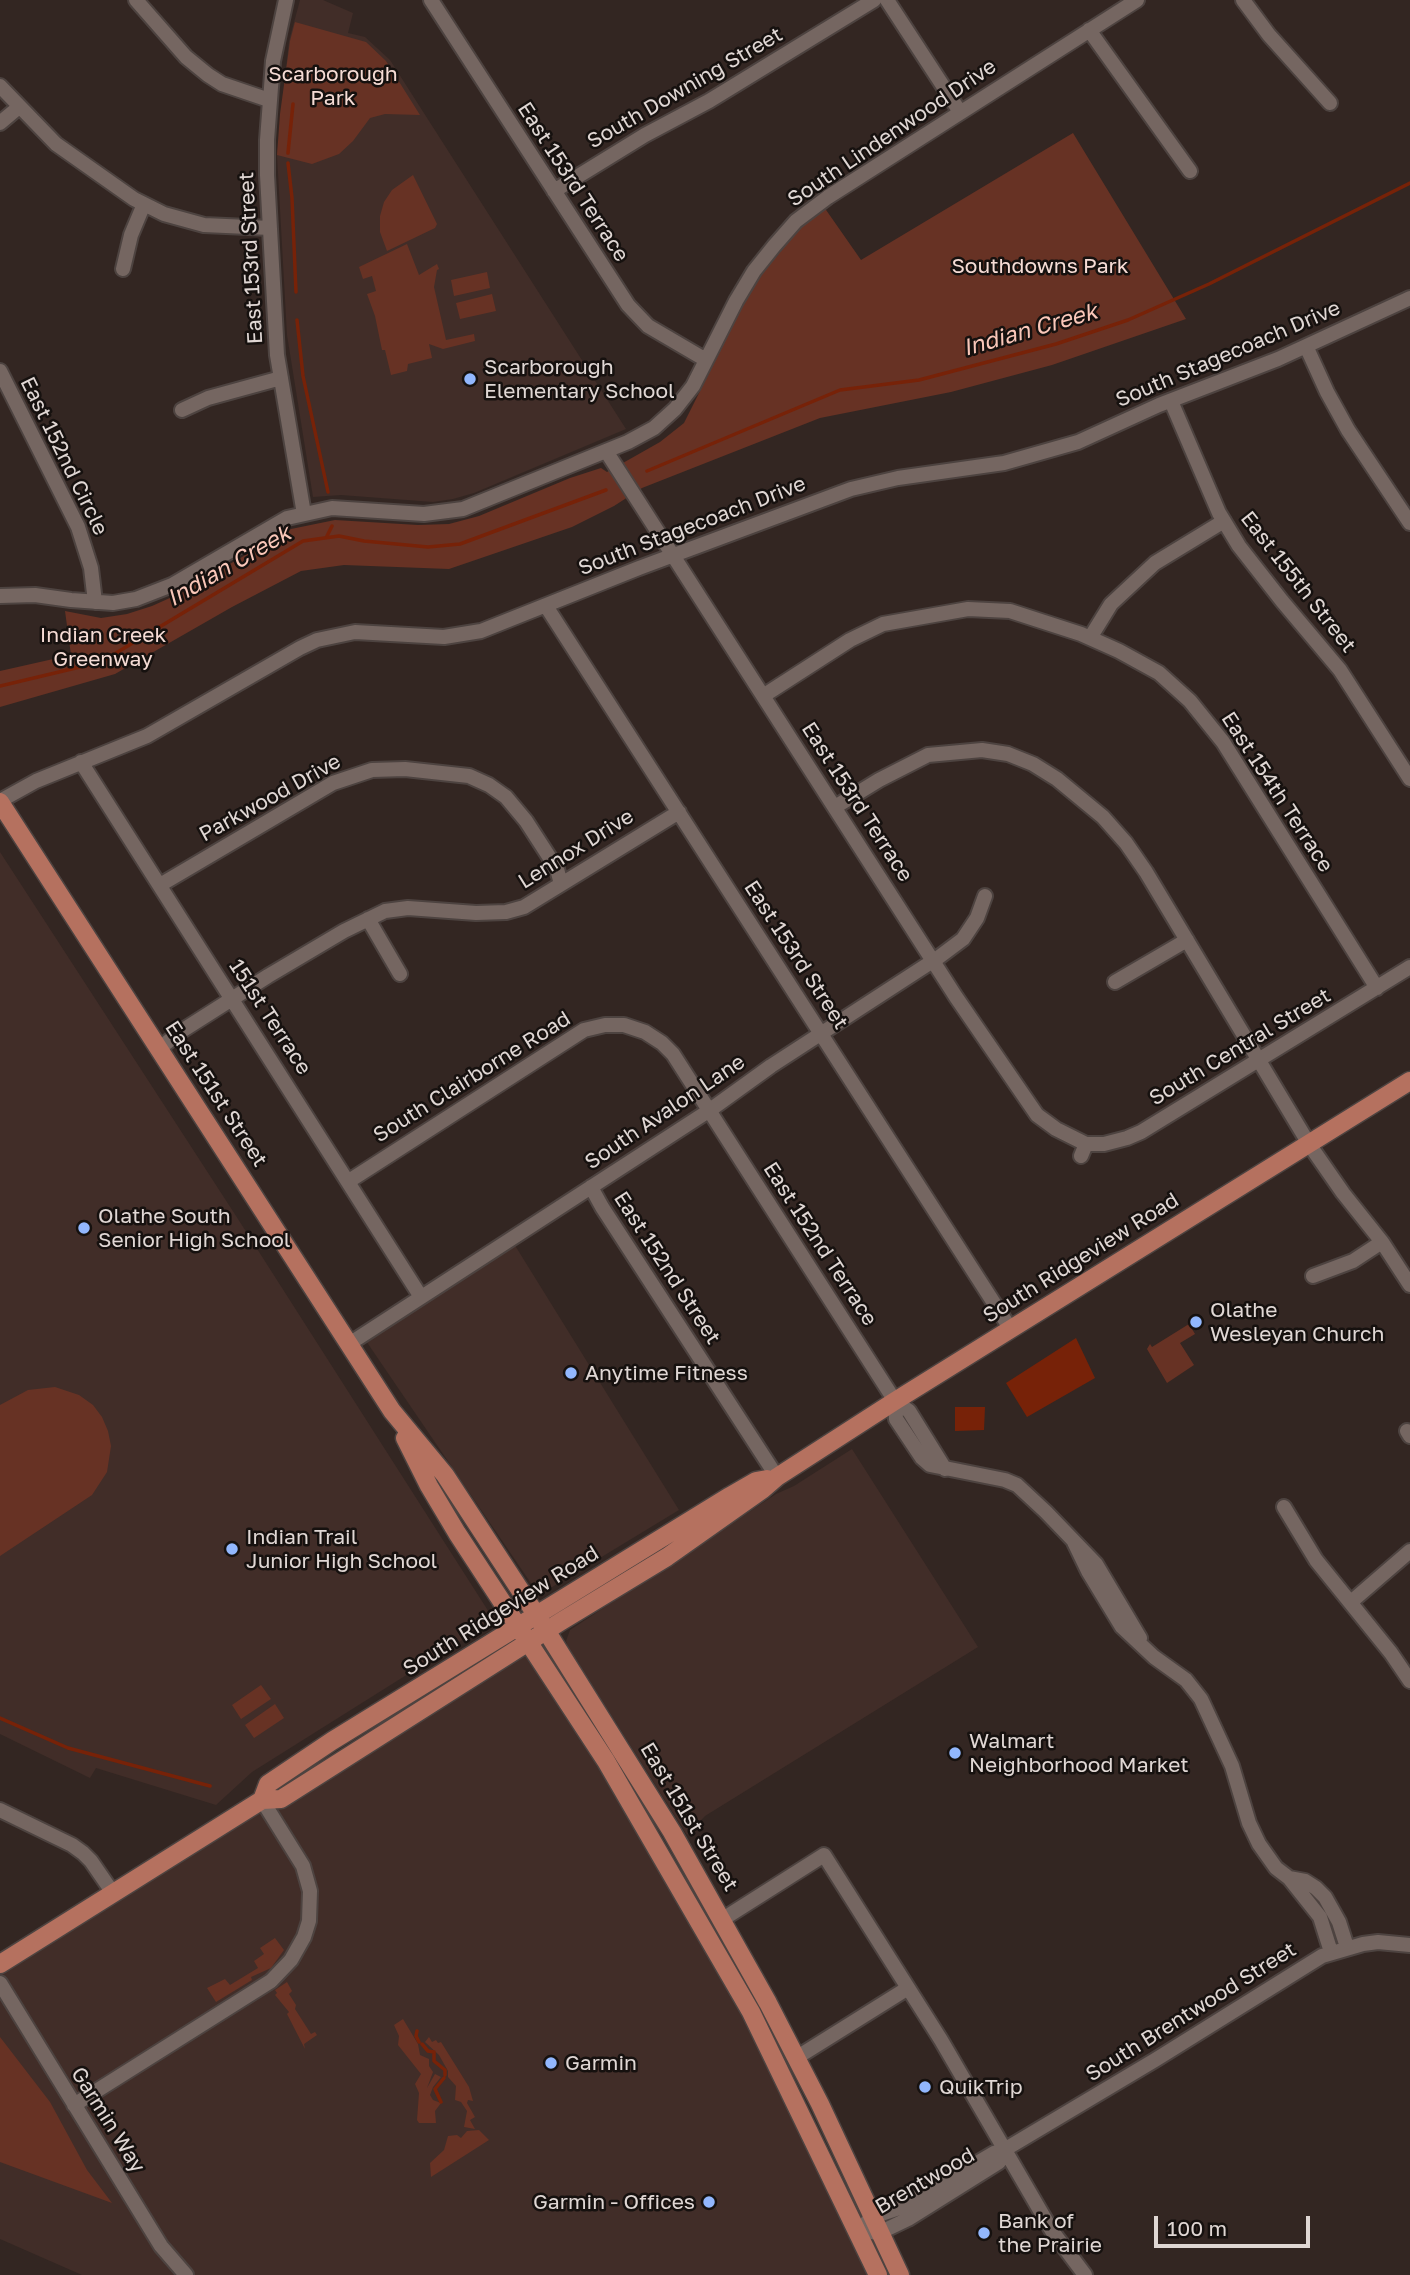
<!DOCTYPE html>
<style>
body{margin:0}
#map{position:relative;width:1410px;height:2275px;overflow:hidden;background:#332622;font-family:"Golos Text",sans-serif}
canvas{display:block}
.scale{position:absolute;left:1154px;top:2216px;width:156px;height:32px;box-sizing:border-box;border:4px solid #e0d7d4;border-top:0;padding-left:9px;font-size:21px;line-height:24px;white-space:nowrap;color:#e0d7d4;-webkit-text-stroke:5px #16110f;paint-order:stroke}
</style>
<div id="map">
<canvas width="1410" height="2275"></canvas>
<div class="scale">100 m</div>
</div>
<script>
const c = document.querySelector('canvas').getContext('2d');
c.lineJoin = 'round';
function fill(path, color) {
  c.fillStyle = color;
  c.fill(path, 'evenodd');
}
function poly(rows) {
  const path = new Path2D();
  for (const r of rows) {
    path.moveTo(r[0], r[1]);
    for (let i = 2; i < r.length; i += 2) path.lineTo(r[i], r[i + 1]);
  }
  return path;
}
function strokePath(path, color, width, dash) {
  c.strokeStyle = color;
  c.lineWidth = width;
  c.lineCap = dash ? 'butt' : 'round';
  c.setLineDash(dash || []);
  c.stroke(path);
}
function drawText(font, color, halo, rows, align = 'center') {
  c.font = font + ' "Golos Text",sans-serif';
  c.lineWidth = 5;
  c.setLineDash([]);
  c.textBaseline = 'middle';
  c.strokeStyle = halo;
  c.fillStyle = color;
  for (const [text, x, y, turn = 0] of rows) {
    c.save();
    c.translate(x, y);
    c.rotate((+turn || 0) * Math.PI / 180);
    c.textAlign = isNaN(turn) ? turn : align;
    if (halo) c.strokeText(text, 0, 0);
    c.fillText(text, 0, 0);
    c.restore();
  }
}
fill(poly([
 [300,0,323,0,353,13,348,33,365,37,390,60,626,429,474,493,453,499,433,502,341,495,313,497,287,335,277,155,289,41],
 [0,852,238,1219,494,1620,252,1772,216,1805,96,1768,90,1778,0,1734],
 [511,1239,679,1510,539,1595,362,1335],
 [852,1449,978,1647,705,1816,687,1835,568,1647,566,1641,570,1630,776,1494,794,1486],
 [528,1642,699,1921,878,2275,82,2275,0,2239,0,1964]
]), '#412d28');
fill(poly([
 [295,22,366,42,386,61,420,115,385,114,370,118,353,141,339,154,312,164,277,155,280,114,290,41],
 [1073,133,1186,319,1052,365,951,392,820,418,642,488,614,506,572,527,449,569,344,565,301,571,232,607,115,674,0,707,0,671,71,655,65,611,101,618,127,614,152,606,172,597,291,529,335,520,418,525,449,524,479,516,570,478,601,468,607,472,660,442,684,423,744,303,761,275,802,225,824,207,861,260],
 [413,175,437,224,435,228,387,251,380,232,380,216,384,202,392,190],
 [407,244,419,275,437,264,439,269,437,270,434,287,446,340,474,334,475,341,443,349,429,344,432,358,408,364,407,371,391,375,385,350,382,350,375,316,367,294,376,291,372,276,363,279,359,267],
 [487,272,490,288,454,296,451,280],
 [492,294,496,311,460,319,456,303],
 [1189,1324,1195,1334,1180,1343,1194,1365,1167,1383,1147,1349,1150,1344,1152,1347],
 [55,1387,79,1395,93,1405,102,1417,108,1431,111,1446,107,1472,92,1495,0,1556,0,1405,28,1390],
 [261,1685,271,1699,241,1719,232,1705],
 [275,1704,284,1718,254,1738,245,1725],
 [275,1938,284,1950,271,1968,251,1977,252,1980,216,2002,207,1988,225,1979,230,1985,258,1968,254,1961,264,1954,260,1948],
 [287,1982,292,1991,289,1994,296,2005,295,2009,311,2034,315,2032,317,2035,304,2044,305,2049,287,2014,289,2012,275,1995,277,1993,275,1990],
 [403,2019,418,2044,420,2055,429,2059,429,2066,433,2072,427,2088,435,2074,441,2077,433,2087,430,2095,433,2100,441,2103,435,2111,436,2123,419,2123,417,2120,419,2093,415,2084,421,2074,398,2045,399,2036,394,2025],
 [0,2037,50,2102,87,2170,112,2203,0,2162],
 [429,2037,432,2042,436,2040,438,2043,441,2042,469,2087,473,2101,468,2100,467,2103,475,2117,470,2120,475,2129,464,2127,467,2111,461,2102,455,2100,456,2086,448,2077,448,2071,439,2055,425,2042],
 [479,2130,489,2140,431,2177,430,2163,444,2150,448,2136,457,2135,461,2138,467,2131]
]), '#673224');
fill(poly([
 [1076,1338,1095,1378,1027,1417,1006,1383],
 [955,1407,985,1407,984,1430,955,1431]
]), '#772208');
strokePath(poly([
 [288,153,293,104],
 [288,163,292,198,296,292],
 [297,320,303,376,328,492],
 [647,471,840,390,919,380,1056,344,1128,320,1209,284,1410,183],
 [327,536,332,526],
 [0,686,101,662,303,541,339,536,364,541,428,547,460,544,606,490],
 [0,1718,68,1748,210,1786],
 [417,2031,416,2036,419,2042],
 [422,2044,428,2051,434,2052,434,2061,445,2070,445,2075],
 [441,2102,435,2089,444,2078]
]), '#772208', 3.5);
const minor = poly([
 [136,0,186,57,208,75,222,84,269,100],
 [286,0,273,61,267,140,267,175,277,355,304,514],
 [431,0,628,305,648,326,706,360],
 [887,0,960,112],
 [1243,0,1269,35,1330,103],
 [1089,30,1190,171],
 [0,86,56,144,134,199,164,214,204,225,270,228],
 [0,123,19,107],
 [554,191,645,135,709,101,874,0],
 [123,269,131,235,144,204],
 [1306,346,1327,392,1348,430,1410,523],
 [0,371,78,527,91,568,95,602],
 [1171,401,1219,513,1239,546,1282,601,1340,670,1410,779],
 [182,410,208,398,281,378],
 [606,451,956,997,1037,1115,1056,1129,1086,1144,1081,1156],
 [0,596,35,595,71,600,113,603,136,599,172,585,287,518,332,508,424,514,463,509,628,442,654,428,675,409,693,386,736,301,754,271,774,246,796,221,828,197,1137,0],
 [546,606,1010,1328],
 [1090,638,1111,604,1155,563,1224,521],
 [763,696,850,640,883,624,968,609,1010,611,1081,634,1119,651,1159,673,1190,701,1223,742,1377,988],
 [81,762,421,1297],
 [0,801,36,781,147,736,300,648,317,640,355,632,444,637,481,631,639,568,851,489,898,478,1004,463,1078,442,1159,405,1278,359,1410,298],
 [835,807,879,780,928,755,982,750,1008,754,1033,764,1057,779,1103,817,1126,843,1146,872,1309,1144,1343,1193,1382,1242,1410,1285],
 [160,885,333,783,372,770,405,769,469,776,489,785,506,797,526,821,557,869,561,884],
 [368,919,400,974],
 [1115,982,1187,940],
 [160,1048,180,1032,268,976,344,931,385,911,408,908,476,913,506,912,524,907,679,812],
 [1086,1144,1104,1144,1127,1138,1141,1132,1410,967],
 [349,1181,584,1030,605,1025,624,1025,645,1032,662,1043,673,1054,895,1401,909,1411,945,1469],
 [591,1187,602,1207,777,1477],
 [1313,1276,1353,1261,1382,1242],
 [349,1344,710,1110,771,1066,939,957,963,939,977,918,985,896],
 [895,1401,896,1419,922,1458,930,1465,1005,1480,1017,1485,1046,1512,1096,1564,1140,1638],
 [1407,1431,1410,1436],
 [1284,1507,1316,1560,1391,1653,1410,1681],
 [1074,1542,1088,1571,1122,1627,1154,1657,1186,1680,1201,1699,1232,1766,1249,1823,1259,1844,1276,1868,1289,1878,1320,1917,1331,1952],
 [1351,1602,1410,1551],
 [0,1810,72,1845,83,1853,91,1861,113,1893],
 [1289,1878,1305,1881,1316,1888,1325,1897,1339,1922,1347,1947],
 [723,1919,824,1855,941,2040,1052,2231,1085,2275],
 [0,1983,161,2246,186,2275],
 [796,2058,908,1988],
 [74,2105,271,1981,291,1960,304,1937,309,1921,310,1891,303,1866,262,1800],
 [857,2232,872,2217,902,2207,994,2153,1004,2150,1155,2060,1322,1956,1363,1944,1378,1942,1410,1945],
 [872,2232,879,2233,908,2219,999,2162,1004,2150]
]);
const major = poly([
 [0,802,392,1411,445,1475,537,1616,672,1832,768,2003,820,2104,900,2275],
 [405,1438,429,1486,457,1533,606,1761,751,2012,878,2275],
 [262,1800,268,1784,332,1741,730,1496,756,1481,767,1479],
 [0,1964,262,1800,281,1799,560,1622,667,1557,762,1490,777,1477,895,1401,1410,1081]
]);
strokePath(minor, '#4d4340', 18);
strokePath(major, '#4d4340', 21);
strokePath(minor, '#756661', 14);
strokePath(major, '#b5715f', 18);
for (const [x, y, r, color] of [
 [470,379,7,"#92b7fd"],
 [84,1228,7,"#92b7fd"],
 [1196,1322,7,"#92b7fd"],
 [571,1373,7,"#92b7fd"],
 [232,1549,7,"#92b7fd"],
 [955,1753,7,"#92b7fd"],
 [551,2063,7,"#92b7fd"],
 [925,2087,7,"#92b7fd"],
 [709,2202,7,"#92b7fd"],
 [984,2233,7,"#92b7fd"]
]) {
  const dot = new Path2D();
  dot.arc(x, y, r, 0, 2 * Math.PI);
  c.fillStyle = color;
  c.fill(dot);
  strokePath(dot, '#16110f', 2.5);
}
drawText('21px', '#f6dcd5', '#16110f', [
 ["Scarborough",333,74],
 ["Park",333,98],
 ["Southdowns Park",1040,266],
 ["Indian Creek",103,635],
 ["Greenway",103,659]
]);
drawText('21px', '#e0d7d4', '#16110f', [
 ["South Downing Street",685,88,-30],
 ["South Lindenwood Drive",892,133,-34],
 ["East 153rd Terrace",573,182,57],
 ["East 153rd Street",251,258,-93],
 ["South Stagecoach Drive",1228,354,-23],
 ["East 152nd Circle",64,456,64],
 ["South Stagecoach Drive",692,526,-21],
 ["East 155th Street",1298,582,52],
 ["East 154th Terrace",1277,792,57],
 ["Parkwood Drive",270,798,-29],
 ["East 153rd Terrace",857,802,57],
 ["Lennox Drive",576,849,-32],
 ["East 153rd Street",796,955,57],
 ["151st Terrace",270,1017,57],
 ["South Central Street",1240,1047,-31],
 ["South Clairborne Road",472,1077,-32],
 ["East 151st Street",216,1094,57],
 ["South Avalon Lane",665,1112,-34],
 ["East 152nd Terrace",820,1244,57],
 ["South Ridgeview Road",1081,1258,-32],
 ["East 152nd Street",667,1268,57],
 ["South Ridgeview Road",501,1611,-32],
 ["East 151st Street",689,1817,59],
 ["South Brentwood Street",1191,2012,-32],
 ["Garmin Way",108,2120,58],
 ["Brentwood",925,2181,-30]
]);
drawText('21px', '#e0d7d4', '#16110f', [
 ["Scarborough",484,367],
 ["Elementary School",484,391],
 ["Olathe South",98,1216],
 ["Senior High School",98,1240],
 ["Olathe",1210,1310],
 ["Wesleyan Church",1210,1334],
 ["Anytime Fitness",585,1373],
 ["Indian Trail",246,1537],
 ["Junior High School",246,1561],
 ["Walmart",969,1741],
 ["Neighborhood Market",969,1765],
 ["Garmin",565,2063],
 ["QuikTrip",939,2087],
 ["Garmin - Offices",695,2202,"right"],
 ["Bank of",998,2221],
 ["the Prairie",998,2245]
], 'left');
drawText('italic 23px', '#fac7b9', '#16110f', [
 ["Indian Creek",1030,330,-16],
 ["Indian Creek",229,566,-30]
]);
</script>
